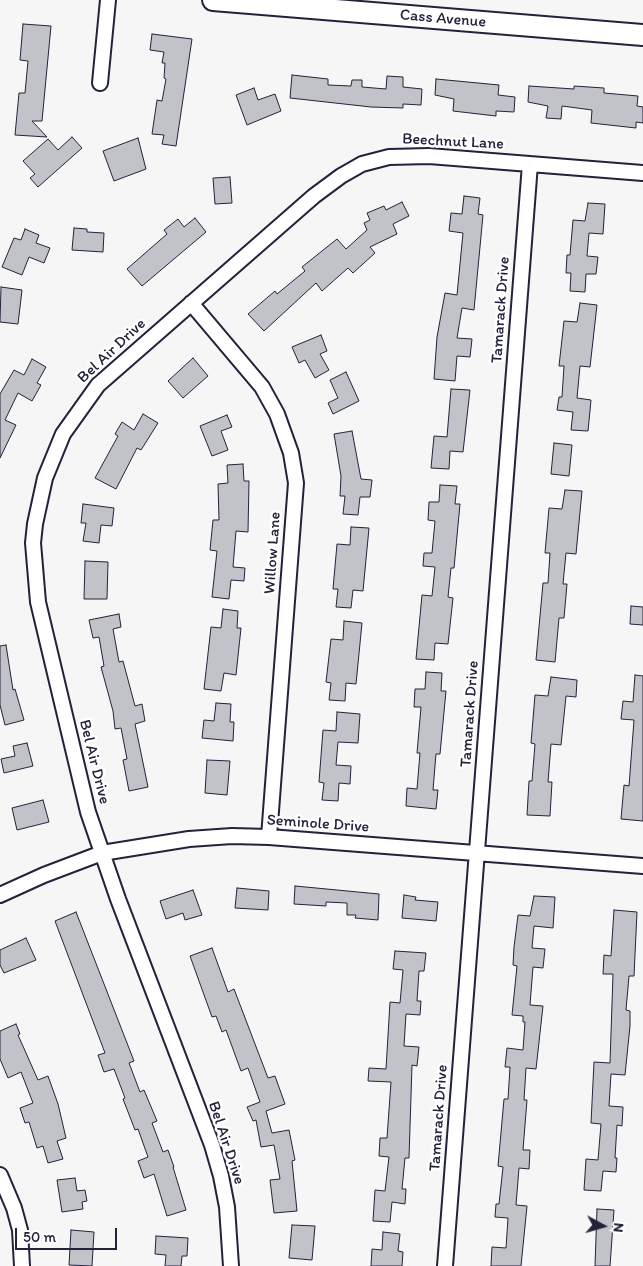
<!DOCTYPE html>
<style>
body{margin:0}
#map{position:relative;width:643px;height:1266px;overflow:hidden;background:#f6f6f7;font-family:Itim,sans-serif}
canvas{display:block}
.north{position:absolute;left:578px;top:1201px;width:50px;height:50px;-webkit-text-stroke:4px #fff;paint-order:stroke;rotate:96deg;font-size:14px;font-weight:700;line-height:20px;text-align:center;color:#22223b}
.north::after{content:'';display:block;margin:auto;width:18px;height:22px;background:#22223b;clip-path:polygon(50% 0,100% 100%,50% 72%,0 100%)}
.scale{position:absolute;left:15px;top:1228px;width:102px;height:22px;box-sizing:border-box;border:2px solid #22223b;border-top:0;padding-left:6px;font-size:15px;line-height:18px;white-space:nowrap;color:#22223b;-webkit-text-stroke:4px #fff;paint-order:stroke}
</style>
<div id="map">
<canvas width="643" height="1266"></canvas>
<div class="north">N</div>
<div class="scale">50 m</div>
</div>
<script>
const c = document.querySelector('canvas').getContext('2d');
c.lineJoin = 'round';
function fill(path, color) {
  c.fillStyle = color;
  c.fill(path, 'evenodd');
}
function poly(rows) {
  const path = new Path2D();
  for (const r of rows) {
    path.moveTo(r[0], r[1]);
    for (let i = 2; i < r.length; i += 2) path.lineTo(r[i], r[i + 1]);
  }
  return path;
}
function strokePath(path, color, width, dash) {
  c.strokeStyle = color;
  c.lineWidth = width;
  c.lineCap = dash ? 'butt' : 'round';
  c.setLineDash(dash || []);
  c.stroke(path);
}
function drawText(font, color, halo, rows, align = 'center') {
  c.font = font + ' Itim,sans-serif';
  c.lineWidth = 5;
  c.setLineDash([]);
  c.textBaseline = 'middle';
  c.strokeStyle = halo;
  c.fillStyle = color;
  for (const [text, x, y, turn = 0] of rows) {
    c.save();
    c.translate(x, y);
    c.rotate((+turn || 0) * Math.PI / 180);
    c.textAlign = isNaN(turn) ? turn : align;
    if (halo) c.strokeText(text, 0, 0);
    c.fillText(text, 0, 0);
    c.restore();
  }
}
const building = poly([
 [23,24,51,26,42,121,32,121,47,137,15,135,19,93,25,93,28,61,20,60,23,24],
 [152,34,192,39,176,146,162,144,164,135,152,134,157,100,162,101,166,79,164,78,165,63,162,63,164,52,150,50,152,34],
 [292,75,328,79,328,85,351,86,352,80,362,80,362,87,386,89,387,76,403,77,403,87,422,89,421,105,403,104,403,108,371,107,290,98,292,75],
 [436,79,499,85,498,95,515,97,514,112,496,111,496,116,453,111,454,99,435,95,436,79],
 [529,86,574,89,574,86,604,88,604,93,638,96,637,106,643,107,643,123,636,122,636,128,591,123,592,110,562,106,561,119,546,118,548,106,528,102,529,86],
 [254,88,258,100,275,94,281,111,247,125,236,95,254,88],
 [72,137,82,148,38,187,30,178,35,174,23,161,48,139,58,150,72,137],
 [138,138,146,169,114,181,103,151,138,138],
 [230,177,232,203,215,204,213,178,230,177],
 [464,196,480,198,478,214,483,215,474,310,462,308,457,338,472,339,470,357,457,356,455,381,434,379,437,337,445,293,457,295,463,233,449,231,451,213,462,214,464,196],
 [402,202,409,216,393,224,397,234,370,247,375,253,353,273,348,268,322,291,316,283,264,331,248,314,275,291,277,294,305,271,302,267,337,239,346,249,367,230,364,223,370,220,367,213,384,206,386,210,402,202],
 [588,203,605,204,603,234,589,233,587,256,598,257,596,274,586,274,585,292,570,291,571,273,566,273,567,255,570,255,573,220,585,221,588,203],
 [195,218,206,232,142,286,127,269,167,234,164,230,178,219,184,227,195,218],
 [74,228,87,229,87,232,104,233,103,252,72,250,74,228],
 [25,229,39,235,36,243,50,248,44,263,29,257,22,275,2,267,14,238,21,240,25,229],
 [1,287,22,290,18,324,0,322,1,287],
 [580,303,597,305,590,367,580,366,577,398,591,400,588,431,571,430,573,412,557,410,559,397,562,397,564,366,559,366,564,321,577,322,580,303],
 [321,335,327,351,320,354,329,370,315,378,305,360,299,363,292,347,321,335],
 [193,358,208,376,183,398,168,381,193,358],
 [32,359,46,367,37,383,41,385,32,401,18,393,5,420,16,425,0,458,0,394,14,370,24,375,32,359],
 [346,372,359,401,333,414,328,403,338,398,330,380,346,372],
 [451,389,470,390,463,452,450,451,449,469,431,468,434,436,447,437,451,389],
 [143,414,158,423,141,450,137,448,116,489,95,478,118,436,115,434,122,422,134,430,143,414],
 [227,415,232,427,221,431,228,450,212,456,200,426,227,415],
 [352,431,361,479,372,480,370,497,360,497,358,515,343,514,345,496,340,496,341,476,334,434,352,431],
 [554,443,572,445,569,476,551,474,554,443],
 [243,464,244,481,249,481,248,532,236,531,233,567,245,568,244,581,231,580,229,599,212,597,217,551,210,550,213,520,219,520,218,484,228,483,227,465,243,464],
 [440,485,457,486,455,504,460,504,454,568,451,568,448,597,453,598,448,644,435,643,434,660,416,659,422,595,432,596,435,567,423,566,424,553,432,553,435,521,428,520,429,502,439,502,440,485],
 [565,490,582,491,576,554,566,553,563,584,567,584,564,618,559,618,555,662,536,660,543,583,548,583,550,553,545,553,549,508,562,509,565,490],
 [83,504,114,508,112,526,101,525,99,543,83,541,86,523,81,523,83,504],
 [351,527,369,528,363,591,353,590,351,608,336,607,338,589,333,589,337,544,350,545,351,527],
 [85,561,108,562,107,599,84,599,85,561],
 [631,606,643,607,643,625,630,624,631,606],
 [223,609,238,611,237,628,241,628,236,675,224,673,221,691,204,689,211,627,221,628,223,609],
 [119,614,121,627,113,629,119,662,123,661,135,706,142,704,145,721,135,724,148,787,129,791,123,760,127,759,121,728,115,729,113,711,101,667,104,666,99,637,93,638,89,620,119,614],
 [344,621,362,623,356,684,346,683,345,701,329,700,331,683,326,682,331,639,343,640,344,621],
 [6,645,13,690,15,689,24,720,5,725,0,705,0,646,6,645],
 [426,672,442,673,441,691,446,691,440,754,436,754,433,790,438,790,436,809,406,806,407,788,417,789,420,753,417,753,421,707,414,707,415,689,425,689,426,672],
 [635,675,643,676,643,821,621,819,624,785,629,786,634,720,621,719,623,701,633,702,635,675],
 [551,677,577,680,576,697,566,696,561,745,551,744,548,782,552,782,550,816,527,815,529,781,532,781,535,744,531,743,535,695,548,696,551,677],
 [216,703,231,704,230,722,234,722,233,741,202,738,204,720,214,721,216,703],
 [337,712,360,714,358,743,338,742,336,765,351,766,350,784,339,783,338,801,322,800,324,783,319,782,323,730,336,731,337,712],
 [27,743,33,766,4,773,1,759,15,756,13,746,27,743],
 [207,760,230,761,227,795,205,793,207,760],
 [43,800,49,822,17,830,12,808,43,800],
 [295,886,379,894,378,920,355,918,356,915,347,915,347,903,326,902,326,906,294,904,295,886],
 [237,888,269,891,268,910,235,908,237,888],
 [193,890,202,915,185,920,183,913,166,919,160,901,193,890],
 [404,895,416,897,415,900,438,902,436,921,402,918,404,895],
 [534,896,555,897,553,928,534,926,532,948,545,949,543,968,533,967,530,1005,543,1006,536,1069,526,1068,524,1100,527,1100,523,1150,530,1150,529,1169,519,1168,516,1205,527,1206,521,1266,491,1266,492,1247,506,1248,508,1218,495,1217,496,1204,499,1204,503,1167,498,1166,504,1099,508,1099,510,1067,505,1067,507,1048,523,1050,525,1022,523,1022,523,1016,512,1015,517,966,513,965,514,947,518,915,530,916,534,896],
 [614,910,637,912,634,976,629,976,626,1010,630,1011,630,1026,625,1075,611,1074,609,1106,623,1107,622,1126,617,1125,615,1158,617,1158,616,1172,603,1171,601,1191,584,1190,586,1159,598,1160,601,1124,591,1123,594,1062,610,1063,613,974,603,974,604,955,611,956,614,910],
 [76,912,134,1061,129,1063,140,1092,144,1090,157,1121,152,1123,163,1152,168,1150,174,1167,173,1167,186,1210,167,1216,154,1174,144,1178,138,1161,148,1157,138,1129,135,1130,123,1099,125,1098,114,1069,104,1072,98,1055,105,1053,55,921,76,912],
 [26,938,36,960,4,973,0,965,0,950,26,938],
 [212,948,228,992,234,989,268,1078,275,1076,285,1104,266,1111,272,1133,289,1130,295,1160,292,1161,297,1211,274,1213,270,1180,280,1179,274,1145,261,1147,256,1120,253,1121,247,1107,260,1102,248,1068,241,1071,226,1030,222,1032,216,1016,212,1017,190,956,212,948],
 [395,951,426,953,424,971,419,971,417,1001,421,1001,420,1015,406,1014,404,1046,419,1047,417,1066,412,1065,409,1158,405,1158,402,1189,406,1189,405,1204,392,1202,390,1222,373,1221,375,1190,385,1191,389,1157,379,1156,380,1138,387,1138,391,1082,368,1081,369,1068,386,1069,390,1002,400,1003,403,970,393,969,395,951],
 [16,1024,20,1034,18,1035,38,1080,48,1076,58,1104,66,1138,57,1141,63,1159,48,1163,43,1146,37,1148,29,1122,25,1123,20,1108,33,1103,21,1072,8,1078,0,1059,0,1031,16,1024],
 [75,1178,77,1191,85,1190,87,1201,82,1202,83,1209,62,1212,57,1180,75,1178],
 [597,1209,614,1210,610,1266,595,1266,597,1209],
 [292,1225,315,1226,312,1260,289,1258,292,1225],
 [71,1230,94,1232,92,1266,69,1265,71,1230],
 [383,1232,400,1234,398,1251,403,1252,402,1266,371,1266,372,1249,382,1250,383,1232],
 [156,1236,188,1238,187,1256,182,1256,181,1266,165,1266,166,1255,155,1254,156,1236]
]);
fill(building, '#c2c2c9');
strokePath(building, '#22223b', 1);
const street = poly([
 [100,83,108,0],
 [191,303,262,387,277,414,291,453,296,483,269,837],
 [0,895,44,875,102,853,189,839,232,836,269,837,643,866],
 [0,1175,14,1208,20,1230,22,1266],
 [231,1266,227,1207,221,1176,212,1145,118,899,88,812,38,602,33,543,35,524,45,478,63,434,98,385,314,196,341,176,362,164,389,157,429,156,643,173],
 [445,1266,530,164]
]);
const secondary = poly([
 [213,0,643,35]
]);
strokePath(street, '#22223b', 18);
strokePath(secondary, '#22223b', 24);
strokePath(street, '#fff', 14);
strokePath(secondary, '#fff', 20);
drawText('16px', '#22223b', '#fff', [
 ["Cass Avenue",443,19,5],
 ["Beechnut Lane",453,142,3],
 ["Tamarack Drive",501,310,-86],
 ["Bel Air Drive",112,351,-43],
 ["Willow Lane",273,553,-86],
 ["Tamarack Drive",470,714,-86],
 ["Bel Air Drive",94,762,76],
 ["Seminole Drive",318,824,4],
 ["Tamarack Drive",439,1118,-86],
 ["Bel Air Drive",226,1143,72]
]);
</script>
